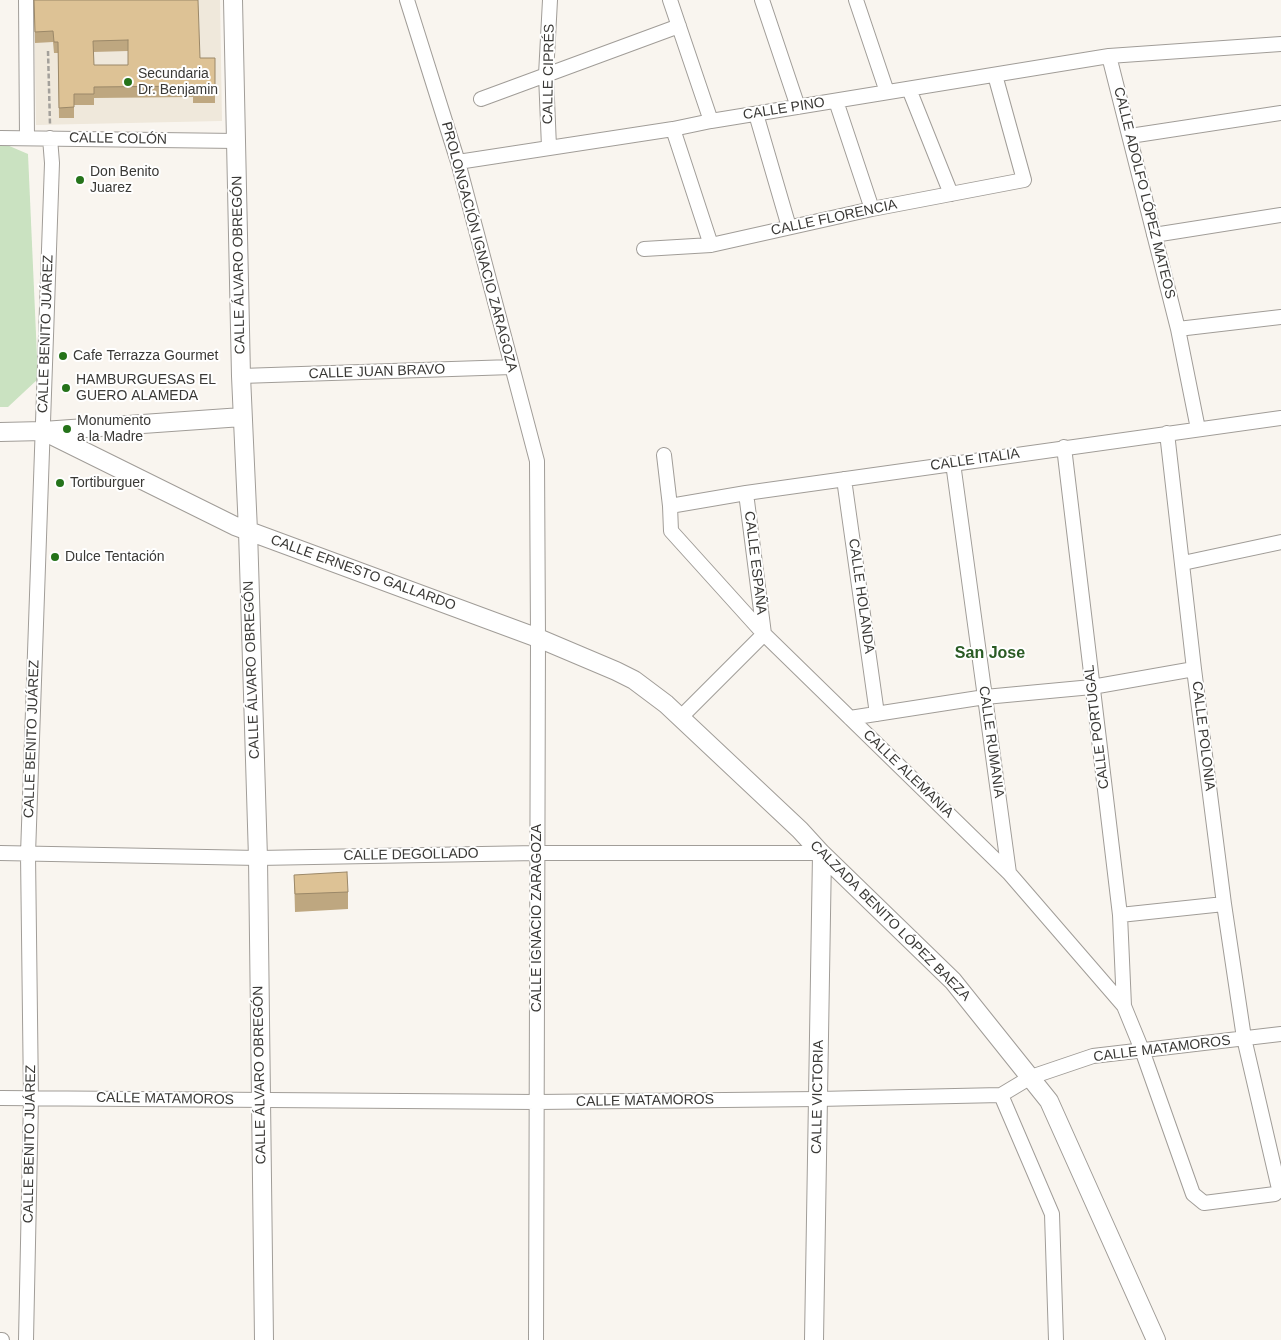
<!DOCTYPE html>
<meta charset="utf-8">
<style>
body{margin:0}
canvas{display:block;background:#f9f5ef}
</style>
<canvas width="1281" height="1340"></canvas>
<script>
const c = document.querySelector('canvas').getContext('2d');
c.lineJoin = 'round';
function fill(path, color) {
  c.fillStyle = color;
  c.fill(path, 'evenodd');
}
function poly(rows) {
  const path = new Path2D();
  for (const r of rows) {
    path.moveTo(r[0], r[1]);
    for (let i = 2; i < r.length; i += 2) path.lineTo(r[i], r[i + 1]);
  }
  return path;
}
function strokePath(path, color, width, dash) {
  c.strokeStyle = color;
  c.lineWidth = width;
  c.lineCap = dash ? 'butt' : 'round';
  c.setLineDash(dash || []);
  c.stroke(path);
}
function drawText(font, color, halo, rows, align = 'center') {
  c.font = font + ' Arial,sans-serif';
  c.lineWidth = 4;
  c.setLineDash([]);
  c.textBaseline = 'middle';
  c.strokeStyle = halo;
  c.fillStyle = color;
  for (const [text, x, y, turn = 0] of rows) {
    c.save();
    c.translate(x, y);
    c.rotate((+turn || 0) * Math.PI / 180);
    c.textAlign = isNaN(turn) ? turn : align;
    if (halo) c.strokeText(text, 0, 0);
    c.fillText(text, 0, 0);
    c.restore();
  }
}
fill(poly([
 [34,0,220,0,222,121,36,125]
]), '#efe8db');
fill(poly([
 [0,142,28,154,38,379,8,407,0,407]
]), '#cae2c1');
const minor = poly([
 [26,0,27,138],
 [407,0,458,162,537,461,538,638,536,1340],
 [670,0,711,121],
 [762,0,798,107],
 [856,0,887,92],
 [1109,56,1178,329,1198,429],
 [909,89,951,194],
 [481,99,679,26],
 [836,101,872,209],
 [756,114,789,227],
 [673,129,711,245],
 [1130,136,1281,113],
 [0,138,237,141],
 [549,147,546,75,550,0],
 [458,162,673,129,711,121,1109,56,1281,44],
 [1154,235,1281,215],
 [644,249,711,245,872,209,1024,180,995,75],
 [1178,329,1281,317],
 [241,376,512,367],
 [1064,447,1120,915,1124,1006],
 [664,455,670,506,671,531,764,634,1009,873,1124,1006,1142,1050,1193,1194,1204,1203,1275,1194,1279,1189,1244,1038,1224,904,1194,669,1167,433],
 [953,463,1009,873],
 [844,479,877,714],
 [670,506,746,493,1281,418],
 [1183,563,1281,542],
 [680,718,764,634,746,493],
 [850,718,985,697,1092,687,1194,669],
 [0,853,258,858,537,853,821,853],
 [1120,915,1224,904],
 [1001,1095,1052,1214,1056,1340],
 [0,1098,537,1102,818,1099,1001,1095,1031,1077,1093,1056,1281,1034],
 [0,1340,2,1340],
 [26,1340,31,1098,28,854,52,163,50,138]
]);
const tertiary = poly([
 [233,0,241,376,248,531,258,858,264,1340],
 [43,431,235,526,538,638,616,671,634,680,666,704,800,830,821,853,953,981,1049,1101,1156,1340],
 [0,432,43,431,242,417],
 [814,1340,822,854]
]);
strokePath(minor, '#a19d98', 16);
strokePath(tertiary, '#a19d98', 20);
strokePath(poly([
 [48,51,50,124]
]), '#a3a09b', 2.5, [5, 2.5]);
strokePath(minor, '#fff', 14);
strokePath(tertiary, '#fff', 18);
fill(poly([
 [34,0,200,58,215,58,215,103,193,103,193,97,94,98,94,105,74,105,74,118,59,118,58,53,54,53,53,42,35,43],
 [128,51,128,65,94,65,93,52],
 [294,875,348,892,348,909,295,912]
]), '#bea780');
const building = poly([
 [34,0,198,0,200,58,215,58,215,92,193,93,193,86,94,87,94,94,74,94,74,107,59,108,58,42,54,42,53,31,35,32,34,0],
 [128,40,128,65,94,65,93,41,128,40],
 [347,872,348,892,295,894,294,875,347,872]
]);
fill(building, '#ddc295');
strokePath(building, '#9b8868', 1);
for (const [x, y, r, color] of [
 [128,82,5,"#25731a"],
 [80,180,5,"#25731a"],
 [63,356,5,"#25731a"],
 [66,388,5,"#25731a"],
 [67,429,5,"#25731a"],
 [60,483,5,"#25731a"],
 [55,557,5,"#25731a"]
]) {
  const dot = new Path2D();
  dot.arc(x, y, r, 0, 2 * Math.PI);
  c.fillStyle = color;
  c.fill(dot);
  strokePath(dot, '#fff', 2);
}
drawText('14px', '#3a3936', '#fff', [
 ["Secundaria",138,74],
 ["Dr. Benjamin",138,90],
 ["Don Benito",90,172],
 ["Juarez",90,188],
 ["Cafe Terrazza Gourmet",73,356],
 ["HAMBURGUESAS EL",76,380],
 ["GUERO ALAMEDA",76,396],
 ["Monumento",77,421],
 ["a la Madre",77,437],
 ["Tortiburguer",70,483],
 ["Dulce Tentación",65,557]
], 'left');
drawText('14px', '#3a3936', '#fff', [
 ["CALLE CIPRÉS",549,74,-89],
 ["CALLE PINO",784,109,-9],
 ["CALLE COLÓN",118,139,1],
 ["CALLE ADOLFO LÓPEZ MATEOS",1144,193,76],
 ["CALLE FLORENCIA",834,218,-12],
 ["PROLONGACIÓN IGNACIO ZARAGOZA",479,247,75],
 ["CALLE ÁLVARO OBREGÓN",239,265,-91],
 ["CALLE BENITO JUÁREZ",46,334,-88],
 ["CALLE JUAN BRAVO",377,372,-2],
 ["CALLE ITALIA",975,460,-8],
 ["CALLE ESPAÑA",755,563,83],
 ["CALLE ERNESTO GALLARDO",363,573,20],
 ["CALLE HOLANDA",861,596,82],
 ["CALLE ÁLVARO OBREGÓN",252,670,-92],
 ["CALLE PORTUGAL",1097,727,-97],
 ["CALLE POLONIA",1203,736,83],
 ["CALLE BENITO JUÁREZ",32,739,-88],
 ["CALLE RUMANIA",991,742,82],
 ["CALLE ALEMANIA",908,774,44],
 ["CALLE DEGOLLADO",411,855,-1],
 ["CALLE IGNACIO ZARAGOZA",537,918,-90],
 ["CALZADA BENITO LÓPEZ BAEZA",890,921,45],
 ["CALLE MATAMOROS",1162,1049,-7],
 ["CALLE ÁLVARO OBREGÓN",260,1075,-91],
 ["CALLE VICTORIA",818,1097,-89],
 ["CALLE MATAMOROS",165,1099,1],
 ["CALLE MATAMOROS",645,1101,-1],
 ["CALLE BENITO JUÁREZ",30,1144,-89]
]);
drawText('bold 16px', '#2a5b24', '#fff', [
 ["San Jose",990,654]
]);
</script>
